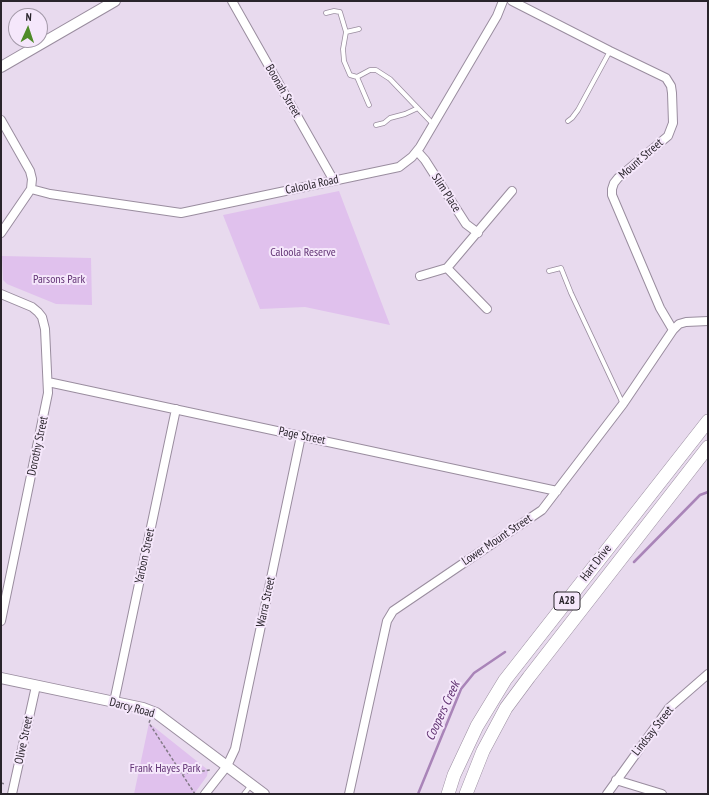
<!DOCTYPE html>
<style>
body{margin:0}
#map{position:relative;width:709px;height:795px;overflow:hidden;background:#e8daee;font-family:"PT Sans Narrow",sans-serif}
canvas{display:block}
.frame{position:absolute;inset:0;border:2px solid #29242b;pointer-events:none}
.north{position:absolute;left:8px;top:8px;width:40px;height:40px;box-sizing:border-box;background:#f5e7fb;border:1px solid #a399a8;border-radius:50%;rotate:3deg;font-size:11px;font-weight:700;line-height:16px;text-align:center;color:#29242b}
.north::after{content:'';display:block;margin:auto;width:14px;height:18px;background:#4f8b29;clip-path:polygon(50% 0,100% 100%,50% 72%,0 100%)}
</style>
<div id="map">
<canvas width="709" height="795"></canvas>
<div class="frame"></div>
<div class="north">N</div>
</div>
<script>
const c = document.querySelector('canvas').getContext('2d');
c.lineJoin = 'round';
function fill(path, color) {
  c.fillStyle = color;
  c.fill(path, 'evenodd');
}
function poly(rows) {
  const path = new Path2D();
  for (const r of rows) {
    path.moveTo(r[0], r[1]);
    for (let i = 2; i < r.length; i += 2) path.lineTo(r[i], r[i + 1]);
  }
  return path;
}
function strokePath(path, color, width, dash) {
  c.strokeStyle = color;
  c.lineWidth = width;
  c.lineCap = dash ? 'butt' : 'round';
  c.setLineDash(dash || []);
  c.stroke(path);
}
function drawText(font, color, halo, rows, align = 'center') {
  c.font = font + ' "PT Sans Narrow",sans-serif';
  c.lineWidth = 4;
  c.setLineDash([]);
  c.textBaseline = 'middle';
  c.strokeStyle = halo;
  c.fillStyle = color;
  for (const [text, x, y, turn = 0] of rows) {
    c.save();
    c.translate(x, y);
    c.rotate((+turn || 0) * Math.PI / 180);
    c.textAlign = isNaN(turn) ? turn : align;
    if (halo) c.strokeText(text, 0, 0);
    c.fillText(text, 0, 0);
    c.restore();
  }
}
fill(poly([
 [339,191,390,325,305,307,260,309,223,215],
 [2,256,91,258,92,305,56,304,7,284,3,280],
 [149,723,208,770,207,776,194,794,134,794]
]), '#e0c1ed');
strokePath(poly([
 [634,562,700,495,708,492],
 [418,794,461,689,474,673,505,652]
]), '#a984b8', 2.5);
const service = poly([
 [326,13,334,11,340,12,346,32],
 [357,77,350,75,344,61,343,49,346,32,359,29],
 [369,105,357,77,370,70,376,70,390,79,433,124],
 [568,121,572,118,578,110,610,51],
 [376,125,384,123,390,118,405,114,418,108],
 [549,271,561,268,571,293,623,404],
 [244,794,251,785]
]);
const minor = poly([
 [232,1,334,181],
 [512,1,610,51,666,78,671,86,672,93,673,123,668,136,618,178,614,183,612,189,612,195,660,308,673,330],
 [1,120,30,171,32,179,31,189,1,233],
 [417,151,425,160,466,224,478,233],
 [31,189,50,194,181,213,399,167,412,157,420,147,497,16,503,1],
 [447,268,487,309],
 [420,276,447,268,512,191],
 [1,294,32,307,38,312,42,317,45,329,48,393,1,621],
 [48,382,557,491],
 [114,702,176,409],
 [616,780,662,794],
 [12,794,36,686],
 [205,794,227,766,235,749,301,436],
 [349,794,387,621,393,611,542,510,623,404,673,330,679,324,686,322,708,321],
 [607,794,669,708,708,674]
]);
const tertiary = poly([
 [1,67,115,1],
 [1,678,143,708,156,713,264,794]
]);
const trunk = poly([
 [448,794,454,775,477,726,505,680,708,421],
 [466,794,483,751,506,708,529,677,708,447]
]);
strokePath(service, '#9a8d9f', 5.5);
strokePath(minor, '#9a8d9f', 10);
strokePath(tertiary, '#9a8d9f', 12);
strokePath(trunk, '#9a8d9f', 14);
strokePath(poly([
 [150,720,149,723,195,794],
 [182,774,210,770],
 [1,783,5,784]
]), '#837a87', 1.5, [3, 2]);
strokePath(service, '#fff', 4);
strokePath(minor, '#fff', 8);
strokePath(tertiary, '#fff', 10);
strokePath(trunk, '#fff', 13);
for (const [x, y, w] of [
 [567,601,26]
]) {
  const box = new Path2D();
  box.roundRect(x - w / 2, y - 9, w, 18, 3);
  c.fillStyle = '#f5e7fb';
  c.fill(box);
  strokePath(box, '#29242b', 1);
}
drawText('bold 11px', '#29242b', null, [
 ["A28",567,601]
]);
drawText('12px', '#29242b', '#f5e7fb', [
 ["Boonah Street",283,91,60],
 ["Mount Street",641,159,-41],
 ["Caloola Road",312,185,-12],
 ["Slim Place",446,193,57],
 ["Page Street",302,436,12],
 ["Dorothy Street",38,446,-78],
 ["Lower Mount Street",497,540,-34],
 ["Yarbon Street",145,556,-78],
 ["Hart Drive",596,563,-52],
 ["Warra Street",266,602,-78],
 ["Darcy Road",132,708,15],
 ["Lindsay Street",653,731,-52],
 ["Olive Street",24,740,-78]
]);
drawText('12px', '#623475', '#f5e7fb', [
 ["Caloola Reserve",303,253],
 ["Parsons Park",59,280],
 ["Frank Hayes Park",165,769]
]);
drawText('italic 13px', '#5e2f6f', '#f5e7fb', [
 ["Coopers Creek",443,711,-65]
]);
</script>
